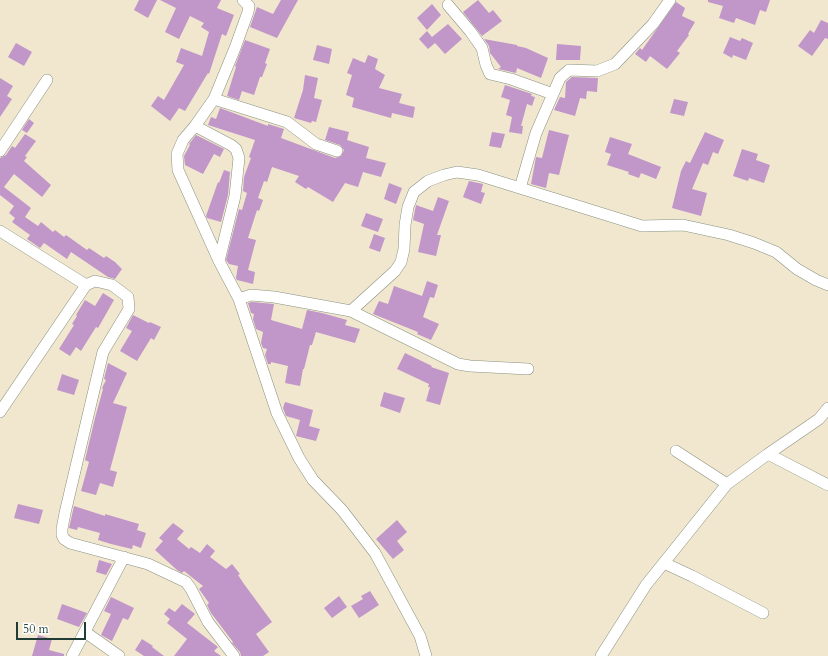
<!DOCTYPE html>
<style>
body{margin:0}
#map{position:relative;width:828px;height:656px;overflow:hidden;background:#f1e7ce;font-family:Cardo,serif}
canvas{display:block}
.scale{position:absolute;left:16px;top:622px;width:70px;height:18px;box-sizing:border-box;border:2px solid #1f3d34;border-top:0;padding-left:5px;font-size:12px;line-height:14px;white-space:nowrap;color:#1f3d34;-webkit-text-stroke:3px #fff;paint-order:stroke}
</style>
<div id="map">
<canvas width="828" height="656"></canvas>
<div class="scale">50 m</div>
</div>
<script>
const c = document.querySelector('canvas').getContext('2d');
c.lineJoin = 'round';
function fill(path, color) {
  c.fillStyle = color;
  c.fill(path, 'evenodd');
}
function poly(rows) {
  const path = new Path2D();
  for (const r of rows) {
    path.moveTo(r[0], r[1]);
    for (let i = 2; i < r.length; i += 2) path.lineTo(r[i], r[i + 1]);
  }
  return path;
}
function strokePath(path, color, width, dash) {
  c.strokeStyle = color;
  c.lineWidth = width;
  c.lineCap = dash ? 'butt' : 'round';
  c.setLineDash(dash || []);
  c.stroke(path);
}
fill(poly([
 [139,0,157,0,148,18,134,10],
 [160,0,221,0,217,8,234,15,226,36,222,34,209,74,208,73,185,111,179,108,170,121,151,106,158,96,164,100,184,65,176,62,181,48,202,56,209,32,201,27,204,23,190,16,179,39,165,32,176,8],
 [281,0,298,0,277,38,250,27,257,7,273,14],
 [478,0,489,13,493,10,502,21,482,36,463,12],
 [708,0,770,0,766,12,760,10,755,25,736,18,734,23,719,18,723,6,708,2],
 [676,2,685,8,682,16,695,22,688,34,689,35,677,51,680,53,667,69,650,56,646,62,635,54,640,48,642,50],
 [432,4,441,15,427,30,417,18],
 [821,20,828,23,828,39,825,38,812,56,798,46,810,30,814,33],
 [448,24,462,39,445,54,435,43,428,49,419,39,427,31,432,37],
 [730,37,740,41,742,38,753,43,746,60,733,55,732,58,723,53],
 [484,39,517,45,517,46,526,48,548,58,541,78,517,68,516,73,498,69,501,67,490,53,489,46],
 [245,40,270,49,265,63,267,64,262,77,260,77,254,95,242,91,239,100,227,96,236,67,235,66],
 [16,43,32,52,24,66,8,57],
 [557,44,581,46,580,60,556,60],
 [317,45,332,49,329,64,313,60],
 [368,55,378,59,375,69,385,75,379,88,402,94,399,103,415,107,413,118,392,113,391,118,352,107,354,98,346,95,352,75,347,73,353,58,365,63],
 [305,75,318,78,314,98,322,100,316,122,312,121,311,123,294,118,303,90],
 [572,77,598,78,597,92,587,91,586,99,580,98,575,116,554,110,560,97,565,98,566,82],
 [0,78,13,86,7,96,12,99,0,117],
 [505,85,532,94,531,96,535,97,532,106,527,104,521,126,523,126,522,134,509,132,512,117,506,115,510,100,501,97],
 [674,99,688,102,684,116,670,113],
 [220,108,268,126,268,124,284,129,281,138,335,158,341,156,344,150,340,145,325,140,329,127,349,132,347,140,369,147,366,158,386,163,381,177,363,172,358,187,345,183,333,202,308,187,306,189,295,182,299,176,272,167,267,182,264,181,258,198,263,200,259,211,257,210,248,238,256,240,248,270,255,272,253,284,237,280,236,278,238,266,229,264,226,260,239,209,242,210,247,193,243,191,244,177,251,158,249,157,255,140,208,125,211,117,216,119],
 [29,119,34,123,27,133,22,130],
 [549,130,569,135,559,175,549,173,546,188,531,184,536,157,542,158],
 [492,132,505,134,501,148,489,146],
 [705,132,724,140,718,154,713,152,708,165,703,163,692,189,707,193,701,216,672,208,681,171,686,161,690,163],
 [25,134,36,141,25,156,27,157,24,161,51,185,42,197,14,174,4,187,31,208,25,217,38,226,41,222,53,232,55,230,64,237,66,235,87,250,89,248,104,258,106,256,115,262,122,269,115,279,108,277,71,252,67,259,44,243,40,248,27,239,30,235,12,222,15,218,9,213,14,206,0,195,0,158,6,155,12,146,15,148],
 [196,135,224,149,220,157,214,154,203,174,185,165,184,156,190,145,189,144],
 [610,137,632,144,628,154,661,167,656,179,641,173,639,178,628,174,629,172,607,165,611,154,605,152],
 [742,149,758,154,756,160,770,165,764,183,749,178,748,181,733,176],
 [224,170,230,172,228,195,221,222,207,218,206,216,218,182,219,183],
 [469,181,483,184,481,192,485,193,481,204,463,197],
 [389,183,402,188,396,204,384,199],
 [438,197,449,201,437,235,441,235,436,256,418,252,424,224,413,220,416,205,433,211],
 [366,213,383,219,378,232,361,226],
 [374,234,385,238,380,252,369,248],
 [427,281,438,285,434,298,430,297,423,317,439,324,431,340,417,334,418,332,373,314,379,301,388,304,394,286,422,296],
 [103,293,114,300,98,328,96,327,81,351,76,347,70,356,59,349,74,325,72,324,77,316,76,315,85,300,95,306],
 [252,302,274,304,271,320,302,329,307,310,322,313,347,320,345,325,360,329,355,343,316,332,312,345,310,345,304,369,303,369,300,386,285,383,288,366,271,362,271,364,268,364,265,355,267,349,263,348,261,343,263,332,256,329,253,319,254,314,251,313,248,303],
 [133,315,149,323,150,322,161,327,154,340,151,338,137,361,120,351,132,331,126,328],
 [405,353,432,366,431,367,449,373,440,405,426,401,430,387,428,387,429,384,397,369],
 [108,363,127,373,113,403,127,407,110,470,117,472,113,487,100,483,96,495,81,491,89,462,85,460,95,418,103,389,102,388,106,380,104,379],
 [62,374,79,380,74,395,57,390],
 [384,392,405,398,400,413,380,406],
 [285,402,313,410,309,426,320,429,316,441,296,436,300,420,286,416,283,408],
 [18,504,43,510,39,524,14,518],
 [74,506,105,516,105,514,139,524,137,530,146,533,141,548,133,545,132,549,111,544,98,540,100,533,78,527,77,530,69,528],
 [397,520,407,532,397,541,404,550,393,559,376,539],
 [173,523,184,531,177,539,189,549,191,547,200,553,207,544,215,551,210,557,226,569,232,564,240,574,238,575,244,584,272,622,256,634,269,652,263,656,241,656,240,652,232,643,233,642,211,613,207,605,209,603,199,589,203,586,184,571,182,573,177,570,155,550,163,541,159,538],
 [99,560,112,564,106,575,96,572],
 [370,591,379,605,359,618,351,606,363,599,361,596],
 [339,596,347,607,332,618,324,608],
 [111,597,134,608,128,620,123,618,112,641,101,635,111,614,104,611],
 [62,604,87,613,79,627,57,619],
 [182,604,195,614,187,623,218,647,214,651,221,656,174,656,187,639,167,623,170,619,164,614,169,608,175,612],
 [38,635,52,639,49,650,64,654,64,656,32,656],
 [142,639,153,646,152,647,164,656,144,656,135,650]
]), '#c196c9');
const street = poly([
 [243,0,249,6,248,12,235,48,214,99,195,126,183,140,177,154,178,170,219,261,239,299,277,413,299,458,313,480,342,510,375,553,420,636,426,656],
 [448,5,470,31,482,48,486,65,490,74,511,79,553,94],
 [214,99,287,122,316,144,337,151],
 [195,126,231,145,236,149,239,158,235,196,219,261],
 [0,151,47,80],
 [520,188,536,133,560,78,569,70,597,71,615,64,653,24,670,0],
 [0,231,86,285],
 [239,299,251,295,274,297,351,311,458,364,470,366,528,369],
 [351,311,395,271,401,262,404,249,405,225,408,207,414,192,428,181,444,175,457,172,478,175,642,226,683,225,729,235,754,243,776,252,797,269,816,280,828,285],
 [0,412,86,285,95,281,112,285,128,297,129,309,103,352,65,513,62,529,62,535,64,539,70,543,148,564,186,582,191,589,208,622,234,656],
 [676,451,727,484],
 [768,454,828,485],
 [664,563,692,576,763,613],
 [85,632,119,656],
 [72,656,124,557],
 [601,656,646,585,727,484,768,454,819,419,828,408]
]);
strokePath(street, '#889281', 12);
strokePath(street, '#fff', 11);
</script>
